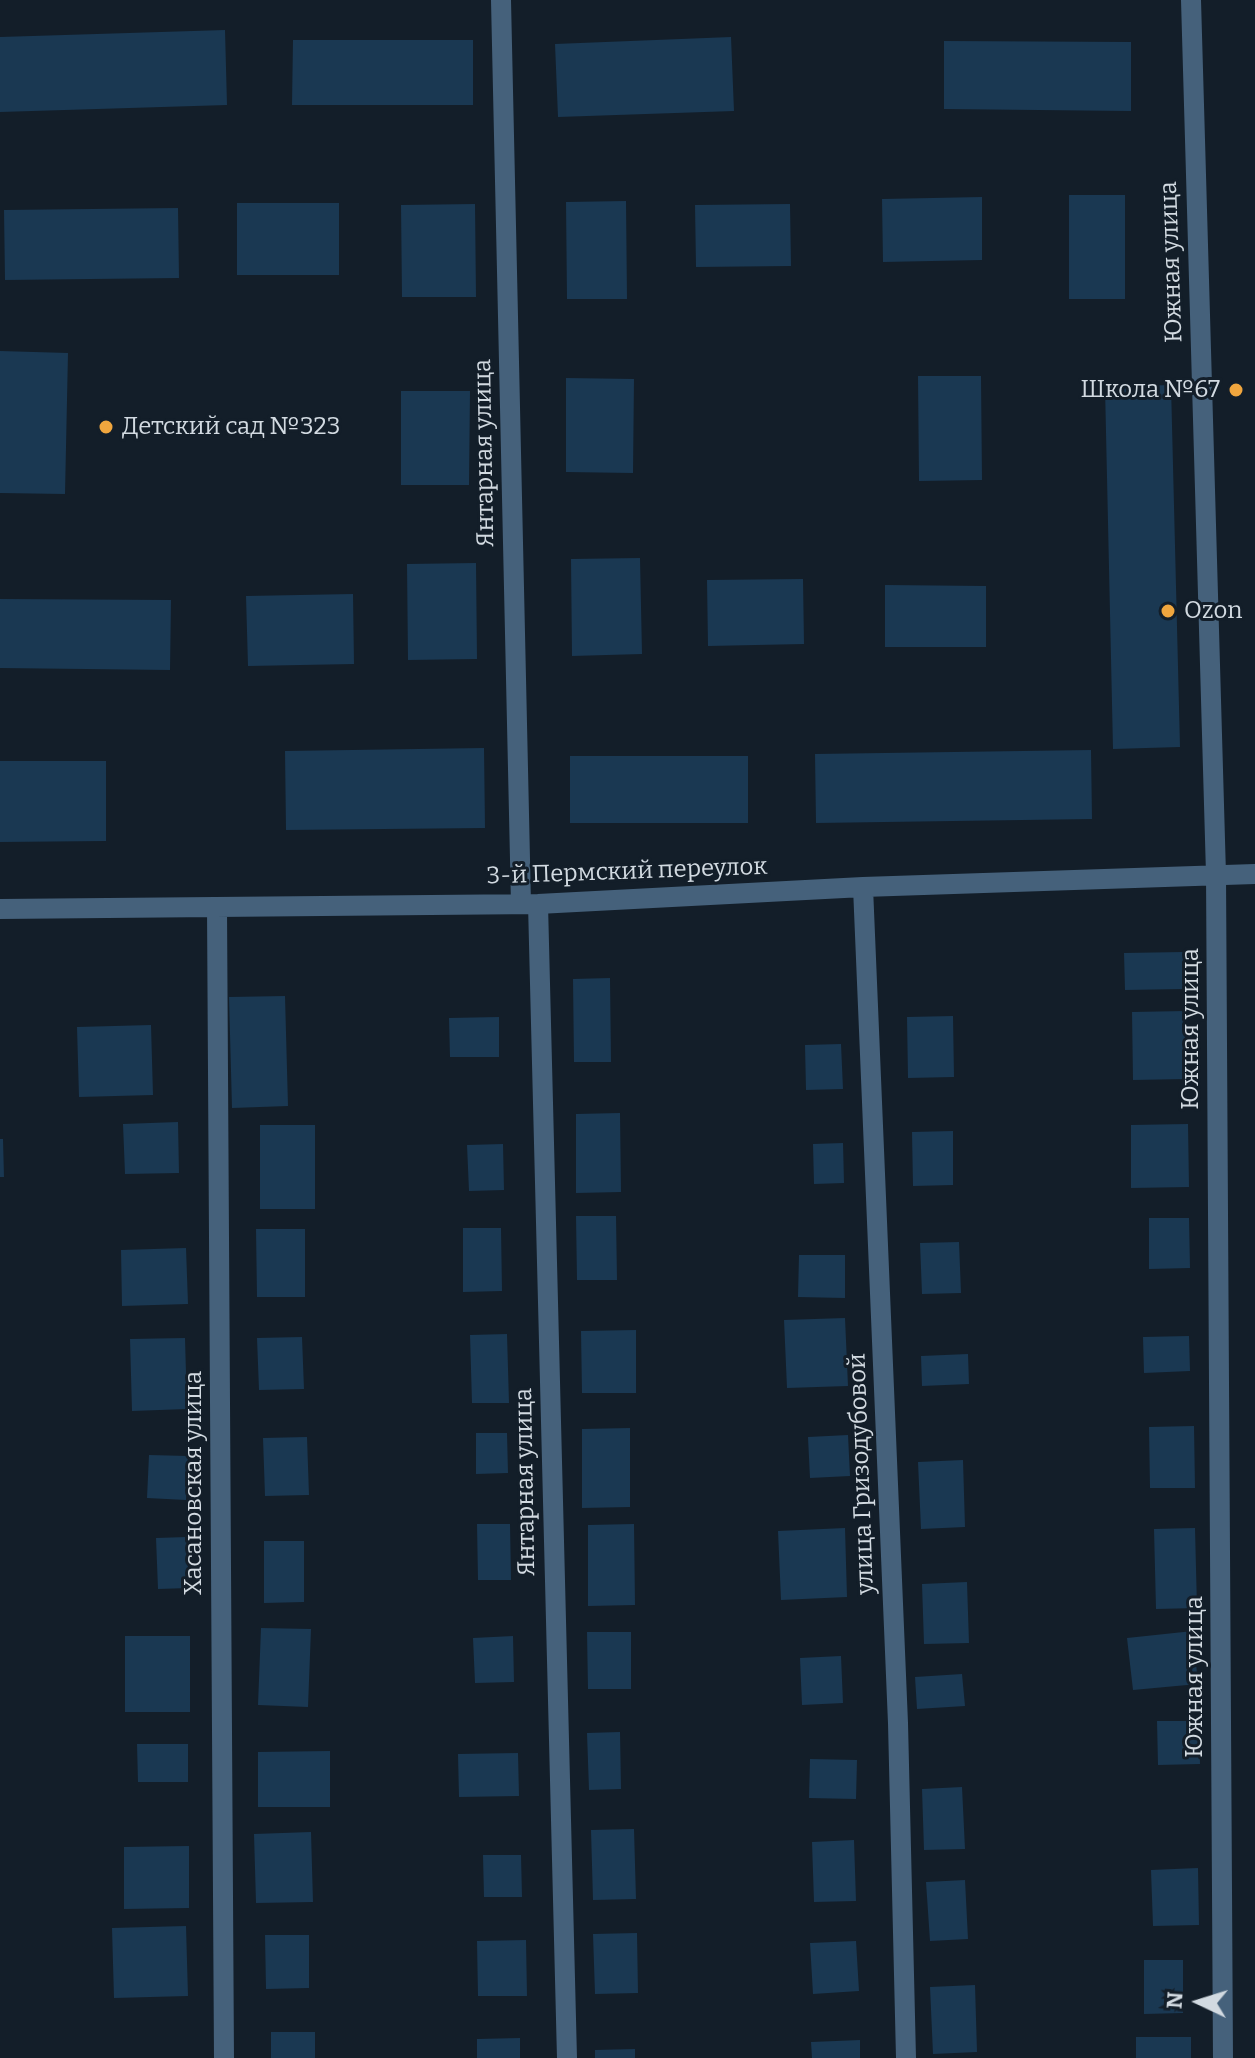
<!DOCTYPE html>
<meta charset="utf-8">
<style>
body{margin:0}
#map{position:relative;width:1255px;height:2058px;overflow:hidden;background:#131e29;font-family:Bitter,serif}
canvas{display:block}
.north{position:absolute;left:1159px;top:1962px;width:80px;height:80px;-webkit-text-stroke:6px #131e29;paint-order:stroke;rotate:274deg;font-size:22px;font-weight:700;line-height:32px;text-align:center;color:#d2dae1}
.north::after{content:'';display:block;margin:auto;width:28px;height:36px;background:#d2dae1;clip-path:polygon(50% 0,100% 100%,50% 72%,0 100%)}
</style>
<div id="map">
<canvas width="1255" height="2058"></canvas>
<div class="north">N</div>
</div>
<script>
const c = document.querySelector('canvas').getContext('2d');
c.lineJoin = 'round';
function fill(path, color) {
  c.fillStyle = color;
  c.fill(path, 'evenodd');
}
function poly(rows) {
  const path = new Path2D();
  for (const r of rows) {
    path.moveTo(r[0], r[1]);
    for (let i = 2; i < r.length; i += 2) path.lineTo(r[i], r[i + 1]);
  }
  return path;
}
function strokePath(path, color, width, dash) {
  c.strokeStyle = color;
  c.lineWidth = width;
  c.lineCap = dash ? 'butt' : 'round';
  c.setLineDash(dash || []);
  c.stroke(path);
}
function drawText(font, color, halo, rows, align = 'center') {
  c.font = font + ' Bitter,serif';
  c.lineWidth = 6;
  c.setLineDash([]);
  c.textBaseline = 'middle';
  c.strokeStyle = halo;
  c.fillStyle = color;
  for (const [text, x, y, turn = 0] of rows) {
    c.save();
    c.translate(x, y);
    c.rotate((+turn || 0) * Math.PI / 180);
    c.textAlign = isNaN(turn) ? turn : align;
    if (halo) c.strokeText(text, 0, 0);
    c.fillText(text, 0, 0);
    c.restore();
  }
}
fill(poly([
 [225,30,227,105,0,112,0,37],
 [731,37,734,111,558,117,555,44],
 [293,40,473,40,473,105,292,105],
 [944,41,1131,42,1131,111,944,109],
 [1069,195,1125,195,1125,299,1069,299],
 [982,197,982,260,883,262,882,199],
 [626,201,627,299,567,299,566,202],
 [237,203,339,203,339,275,237,275],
 [475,204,476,297,402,297,401,205],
 [790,204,791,266,696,267,695,205],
 [178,208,179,278,5,280,4,210],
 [0,351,68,353,65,494,0,493],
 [918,376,981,376,982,480,919,481],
 [566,378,634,379,633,473,566,472],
 [1171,385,1180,747,1113,749,1105,387],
 [401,391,470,391,469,485,401,485],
 [640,558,642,654,572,656,571,559],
 [476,563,477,659,408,660,407,564],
 [803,579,804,644,708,646,707,580],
 [885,585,986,586,986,647,885,647],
 [353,594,354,664,248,666,246,596],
 [0,599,171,600,170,670,0,668],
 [484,748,485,828,286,830,285,751],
 [1091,750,1092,819,816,823,815,754],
 [570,756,748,756,748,823,570,823],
 [0,761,106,761,106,841,0,842],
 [1183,952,1184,989,1125,990,1124,953],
 [610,978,611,1062,574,1062,573,979],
 [285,996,288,1106,232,1108,229,997],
 [1185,1011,1186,1079,1133,1080,1132,1012],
 [953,1016,954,1077,908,1078,907,1017],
 [499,1017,499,1057,450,1057,449,1018],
 [151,1025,153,1095,79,1097,77,1027],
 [841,1044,843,1089,806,1090,805,1045],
 [620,1113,621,1192,576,1193,576,1114],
 [178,1122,179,1173,125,1174,123,1124],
 [1188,1124,1189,1187,1131,1188,1131,1125],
 [260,1125,315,1125,315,1209,260,1209],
 [953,1131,953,1185,913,1186,912,1132],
 [0,1139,3,1139,4,1177,0,1177],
 [843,1143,844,1183,814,1184,813,1144],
 [503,1144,504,1190,469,1191,467,1145],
 [576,1216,616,1216,617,1280,577,1280],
 [1149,1218,1189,1218,1190,1268,1149,1269],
 [463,1228,501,1228,502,1291,463,1292],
 [256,1229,305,1229,305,1297,257,1297],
 [959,1242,961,1293,922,1294,920,1243],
 [186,1248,188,1304,122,1306,121,1250],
 [799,1255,845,1255,845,1298,798,1297],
 [845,1318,848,1386,787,1388,784,1320],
 [636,1330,636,1393,582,1393,581,1331],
 [507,1334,509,1403,472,1403,470,1335],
 [1189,1336,1190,1371,1144,1373,1143,1337],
 [302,1337,304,1389,259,1390,257,1338],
 [185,1338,187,1409,132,1411,130,1339],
 [968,1354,969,1384,922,1386,921,1356],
 [1194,1426,1195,1488,1150,1488,1149,1427],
 [630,1428,630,1507,582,1508,582,1429],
 [476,1433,507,1433,508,1473,476,1474],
 [848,1435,850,1476,810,1478,808,1437],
 [307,1437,309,1495,265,1496,263,1438],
 [149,1455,188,1456,186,1500,147,1498],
 [963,1460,965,1527,921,1529,918,1462],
 [477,1524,510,1524,511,1580,478,1580],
 [634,1524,635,1605,588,1606,588,1525],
 [845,1528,847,1597,781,1600,778,1531],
 [1195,1528,1197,1608,1156,1609,1154,1529],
 [187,1537,189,1588,158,1589,156,1538],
 [264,1541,304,1541,304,1602,264,1603],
 [967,1582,969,1643,924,1644,922,1584],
 [261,1628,311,1629,308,1707,258,1705],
 [1193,1631,1198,1684,1133,1690,1127,1638],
 [587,1632,631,1632,631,1689,588,1689],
 [125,1636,190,1636,190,1712,125,1712],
 [513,1636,514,1682,475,1683,473,1638],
 [841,1656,843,1703,802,1705,800,1658],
 [962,1674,965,1706,917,1709,915,1677],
 [1157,1721,1199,1721,1200,1764,1158,1765],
 [620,1732,621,1789,589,1790,587,1733],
 [137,1744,188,1744,188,1782,138,1782],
 [330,1751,330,1807,258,1807,258,1752],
 [518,1753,519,1796,459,1797,458,1754],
 [810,1759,857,1760,856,1799,809,1798],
 [962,1787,965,1849,924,1850,922,1789],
 [634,1829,636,1899,593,1900,591,1830],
 [311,1832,313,1902,256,1903,254,1834],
 [854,1840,856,1901,814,1902,812,1842],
 [189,1846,189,1908,124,1909,124,1847],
 [483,1855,521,1855,522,1897,484,1897],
 [1198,1868,1199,1925,1153,1926,1151,1870],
 [965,1880,968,1939,930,1941,926,1882],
 [186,1926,188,1996,114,1998,112,1928],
 [637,1933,638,1993,595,1994,593,1934],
 [265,1935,309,1935,309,1988,266,1989],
 [526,1940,527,1996,478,1996,477,1941],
 [856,1941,859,1991,813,1994,810,1943],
 [1144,1960,1183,1960,1183,2013,1144,2014],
 [975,1985,977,2052,933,2054,930,1987],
 [271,2032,315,2032,315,2058,271,2058],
 [1136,2037,1191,2037,1191,2058,1136,2058],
 [520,2038,520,2058,477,2058,477,2039],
 [860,2040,860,2058,812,2058,811,2042],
 [635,2049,635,2058,595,2058,595,2050]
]), '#1a3852');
strokePath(poly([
 [501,0,521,904],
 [1191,0,1216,874,1223,2058],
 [863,887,898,1723,906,2058],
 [538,904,567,2058],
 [217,908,224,2058],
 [0,909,538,904,863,887,1255,874]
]), '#45617b', 20);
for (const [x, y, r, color] of [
 [1236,390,8,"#f0a63e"],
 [106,427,8,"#f0a63e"],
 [1168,611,8,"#f0a63e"]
]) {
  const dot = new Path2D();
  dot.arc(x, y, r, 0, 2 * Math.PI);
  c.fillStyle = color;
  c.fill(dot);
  strokePath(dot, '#131e29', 3);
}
drawText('24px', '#d2dae1', '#131e29', [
 ["Южная улица",1172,262,-92],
 ["Янтарная улица",485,453,-91],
 ["3-й Пермский переулок",627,872,-2],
 ["Южная улица",1191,1029,-90],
 ["улица Гризодубовой",862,1474,-92],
 ["Янтарная улица",526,1482,-91],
 ["Хасановская улица",194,1483,-90],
 ["Южная улица",1195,1677,-90]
]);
drawText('24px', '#d2dae1', '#131e29', [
 ["Школа №67",1220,390,"right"],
 ["Детский сад №323",122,427],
 ["Ozon",1184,611]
], 'left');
</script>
